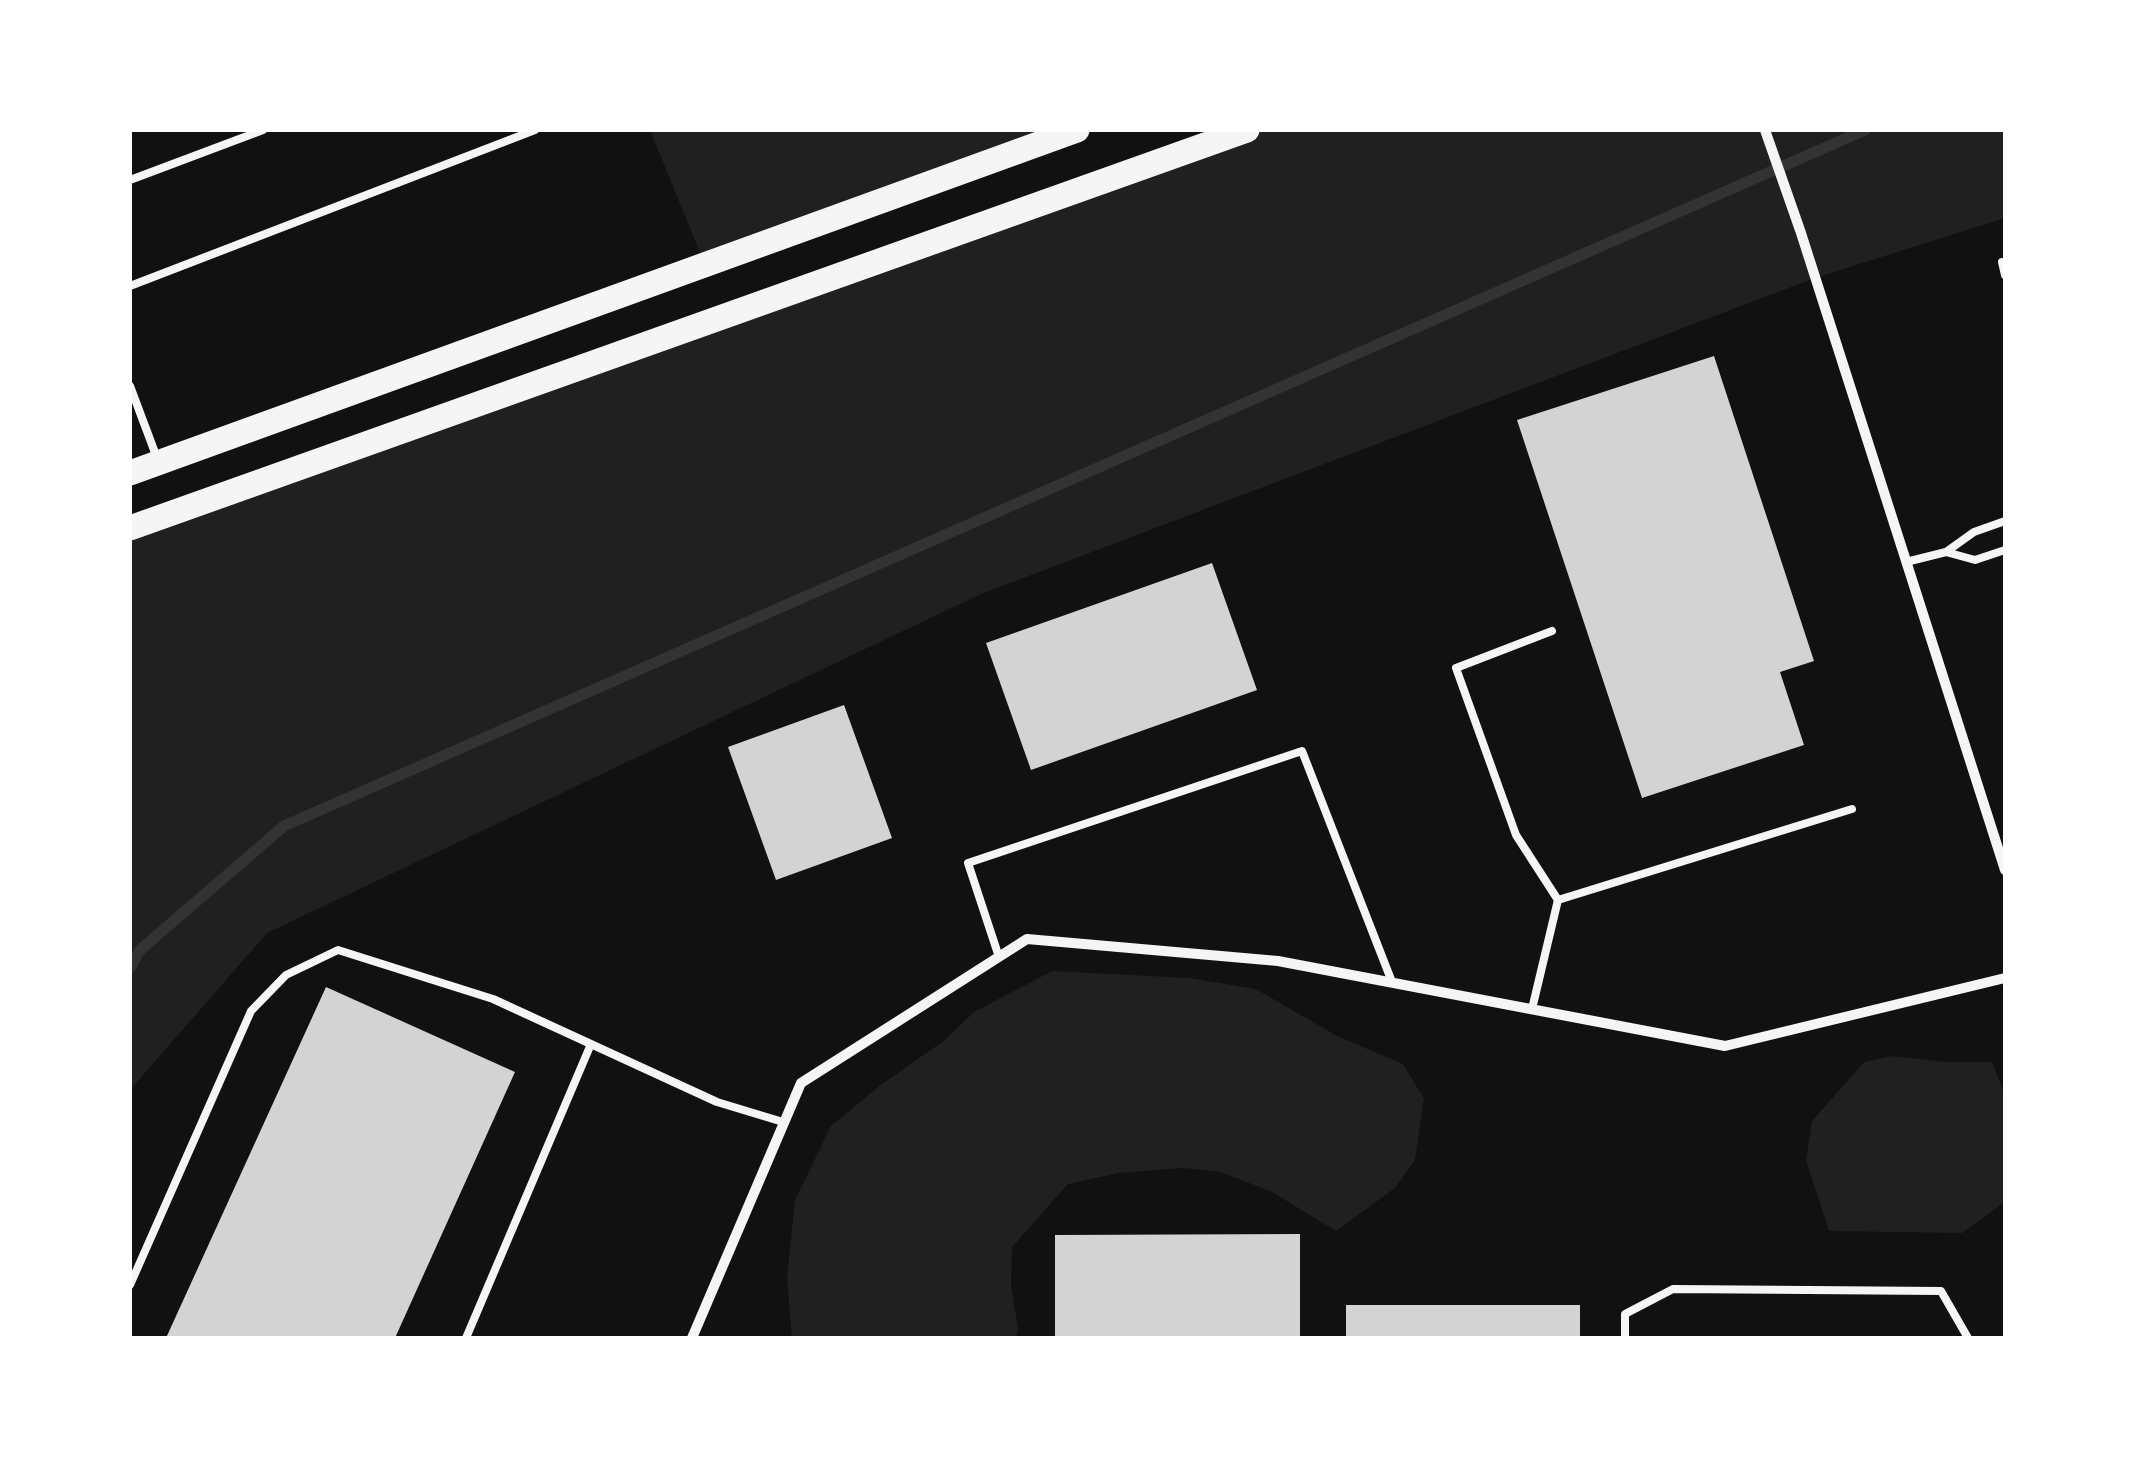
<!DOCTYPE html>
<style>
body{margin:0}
#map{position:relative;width:2135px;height:1468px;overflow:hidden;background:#111;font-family:"PT Sans Narrow",sans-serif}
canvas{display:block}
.frame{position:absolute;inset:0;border:132px solid #fff;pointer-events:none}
</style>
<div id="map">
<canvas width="2135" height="1468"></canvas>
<div class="frame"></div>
</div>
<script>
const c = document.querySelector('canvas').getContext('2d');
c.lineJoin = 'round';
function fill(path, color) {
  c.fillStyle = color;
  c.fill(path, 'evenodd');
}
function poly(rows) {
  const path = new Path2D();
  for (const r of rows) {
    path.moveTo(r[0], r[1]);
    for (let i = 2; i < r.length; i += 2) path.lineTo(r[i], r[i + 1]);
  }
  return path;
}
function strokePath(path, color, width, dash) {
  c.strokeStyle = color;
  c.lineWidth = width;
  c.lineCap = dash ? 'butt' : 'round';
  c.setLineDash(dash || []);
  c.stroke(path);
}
fill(poly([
 [650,130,1077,130,705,265],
 [1247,130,2005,130,2005,218,1815,278,981,594,267,933,130,1090,130,528],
 [1052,971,1190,978,1256,989,1337,1036,1403,1064,1424,1099,1415,1160,1395,1188,1336,1231,1272,1192,1221,1172,1183,1168,1119,1173,1068,1184,1012,1247,1011,1285,1018,1329,1016,1338,792,1338,787,1277,795,1200,831,1126,882,1084,945,1040,974,1012],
 [1893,1056,1945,1062,1992,1062,2005,1095,2005,1202,1962,1233,1829,1231,1806,1160,1812,1121,1864,1062]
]), '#202020');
strokePath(poly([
 [130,968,140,950,284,826,1865,130]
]), '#333', 11);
fill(poly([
 [1714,356,1814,661,1780,672,1804,745,1642,798,1517,420],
 [1212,563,1257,690,1031,770,986,643],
 [844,705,892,838,776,880,728,747],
 [326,987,515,1072,395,1338,166,1338],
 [1300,1234,1300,1338,1055,1338,1055,1235],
 [1346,1305,1580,1305,1580,1338,1346,1338]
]), '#d3d3d3');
strokePath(poly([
 [130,180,263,130],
 [2002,262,2005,275],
 [130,286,535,130],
 [130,386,157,458],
 [1946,552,1975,560,2005,550],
 [1906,562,1946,552,1974,532,2005,521],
 [1552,631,1456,668,1516,835,1558,900],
 [999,957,968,863,1302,751,1392,982],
 [1532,1009,1558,900,1852,809],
 [130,1285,251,1011,286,975,338,950,493,999,717,1102,783,1122],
 [466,1338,591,1044],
 [1625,1338,1625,1314,1673,1289,1941,1291,1968,1338]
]), '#f5f5f5', 8);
strokePath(poly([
 [1765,130,1801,233,2005,870],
 [692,1338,801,1083,1027,939,1278,961,1725,1046,2005,978]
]), '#f5f5f5', 10);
strokePath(poly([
 [130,473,1077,130],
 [130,528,1247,130]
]), '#f5f5f5', 25);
</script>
